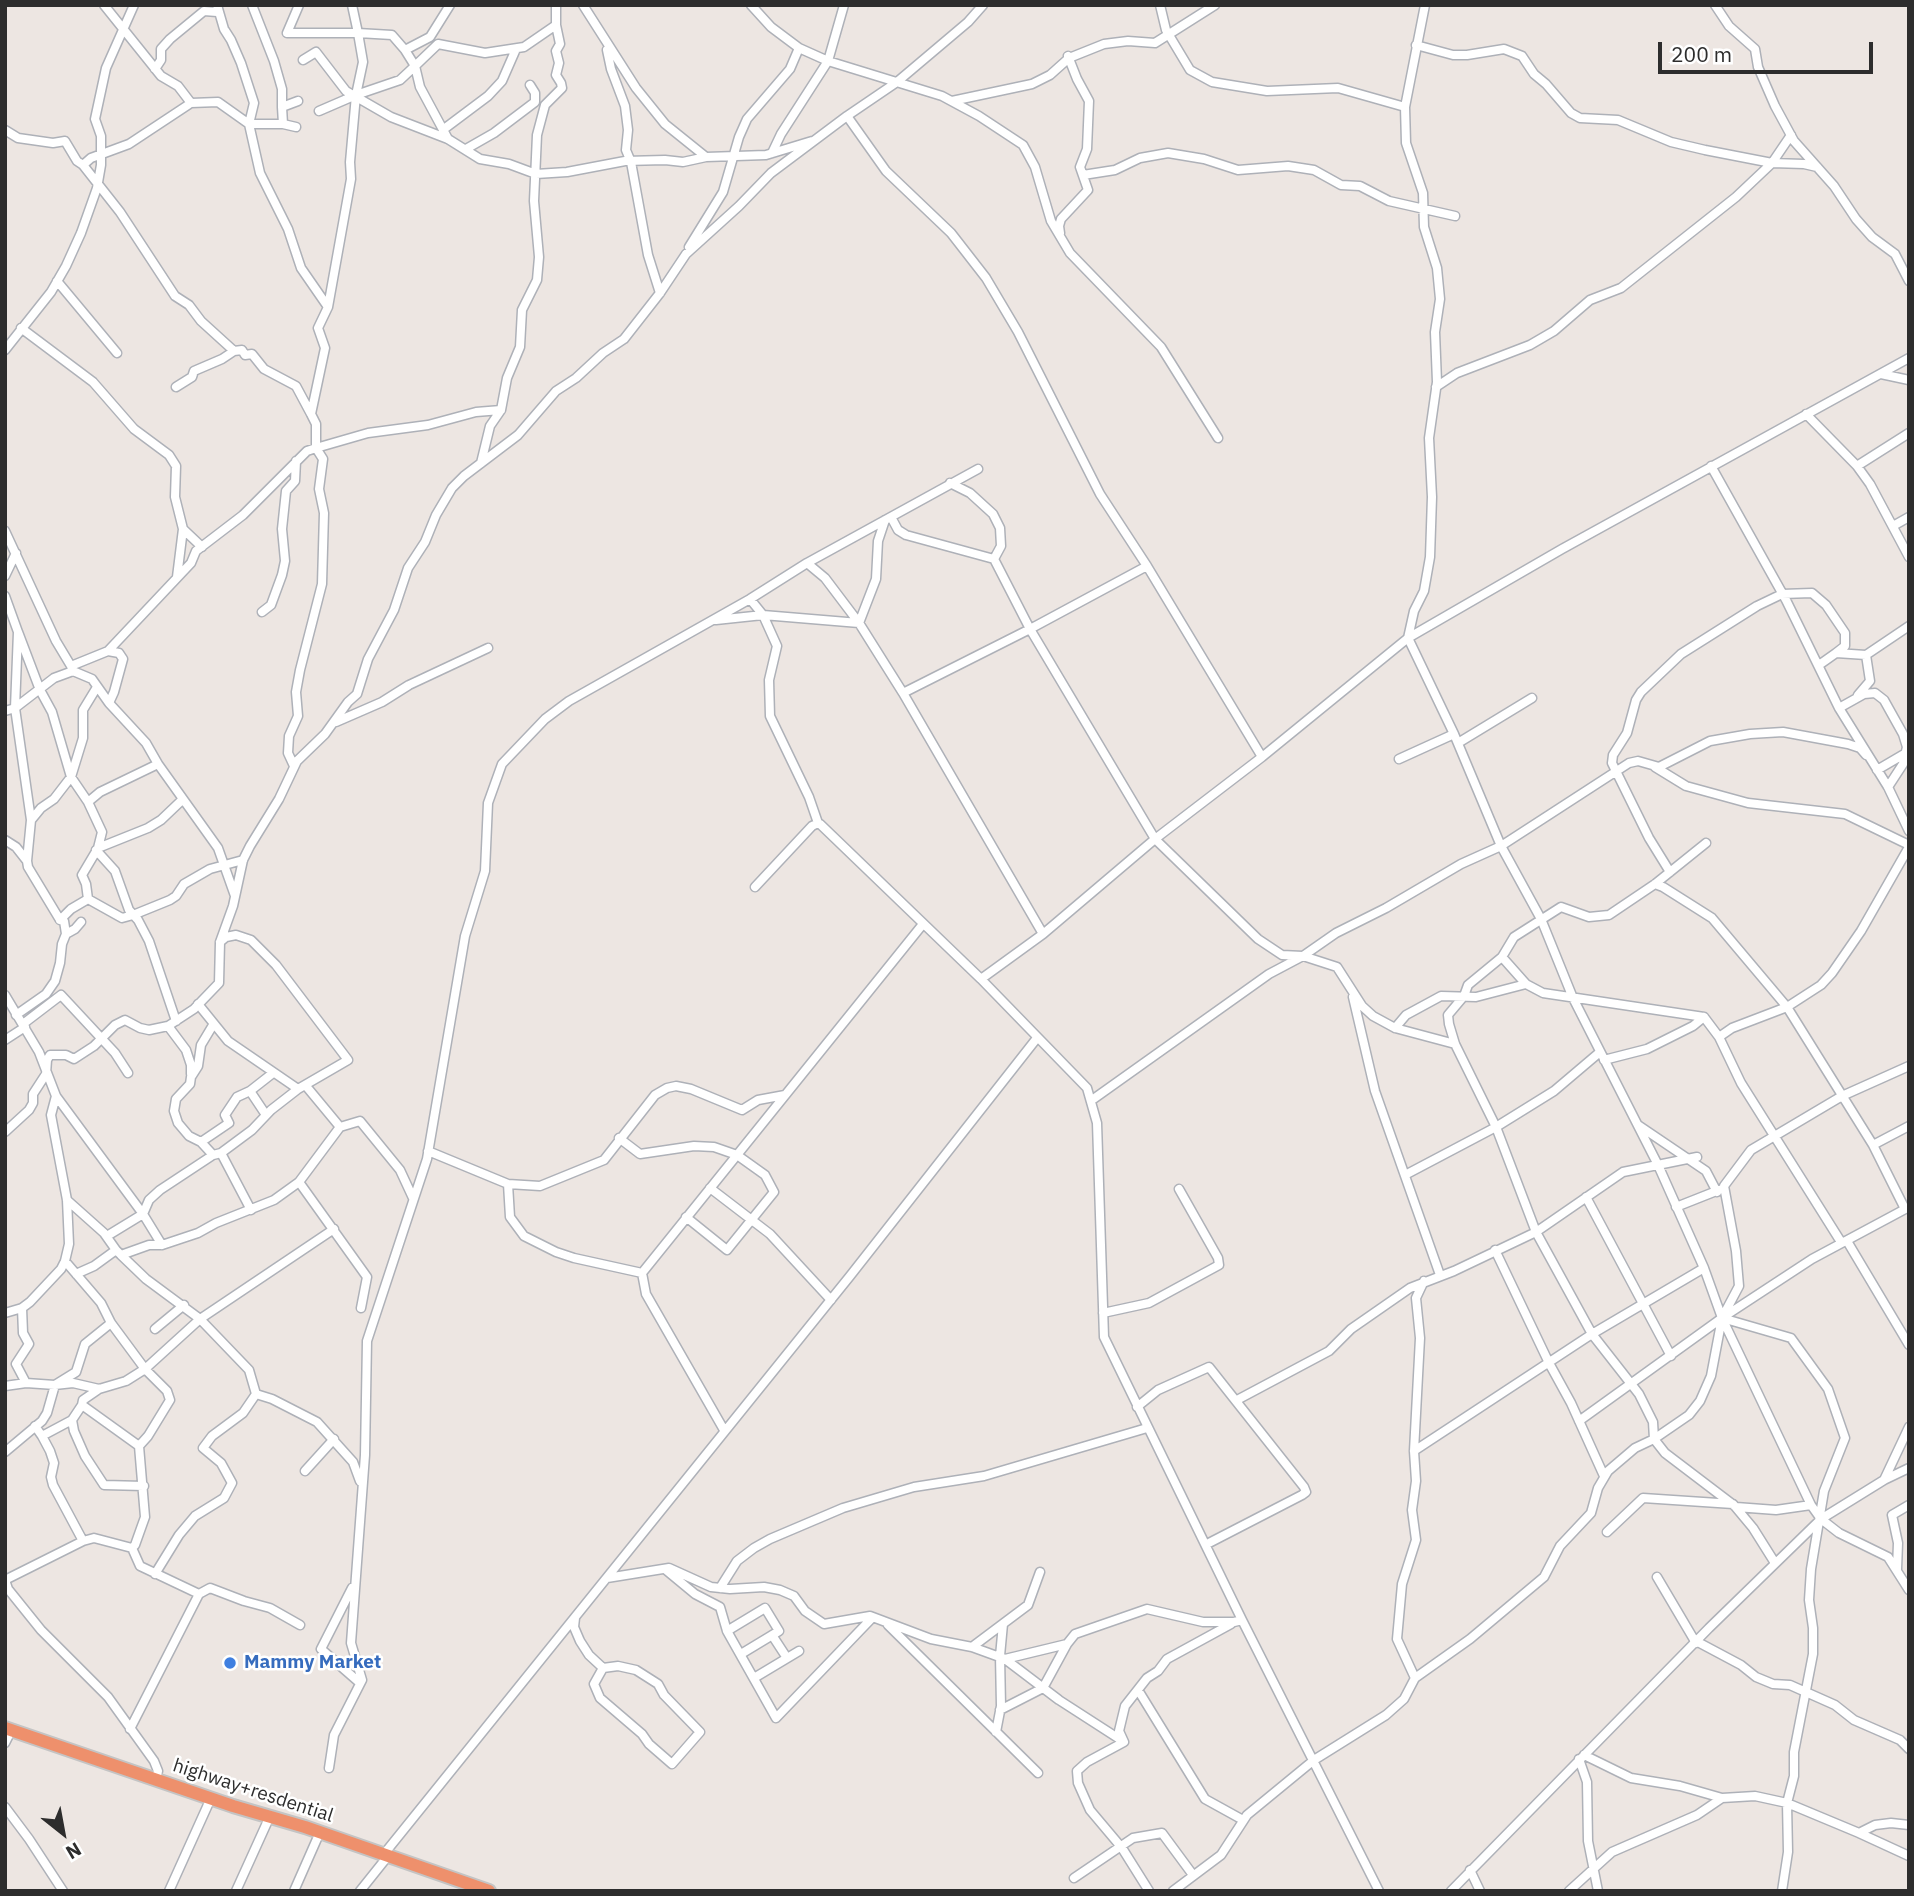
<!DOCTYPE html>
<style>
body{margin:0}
#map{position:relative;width:1914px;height:1896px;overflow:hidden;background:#ede6e2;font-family:"IBM Plex Sans",sans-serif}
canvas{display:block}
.frame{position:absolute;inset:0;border:7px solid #2d2d2d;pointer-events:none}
.north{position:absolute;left:28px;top:1798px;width:70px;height:70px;-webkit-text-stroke:5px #fff;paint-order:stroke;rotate:149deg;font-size:19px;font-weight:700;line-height:28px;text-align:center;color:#2d2d2d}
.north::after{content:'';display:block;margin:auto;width:24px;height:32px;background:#2d2d2d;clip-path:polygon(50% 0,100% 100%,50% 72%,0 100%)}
.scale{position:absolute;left:1658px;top:42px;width:215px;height:32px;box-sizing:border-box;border:4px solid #2d2d2d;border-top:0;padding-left:9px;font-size:21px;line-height:24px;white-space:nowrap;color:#2d2d2d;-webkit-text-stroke:5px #fff;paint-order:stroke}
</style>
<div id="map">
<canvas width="1914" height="1896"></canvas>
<div class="frame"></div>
<div class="north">N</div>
<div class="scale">200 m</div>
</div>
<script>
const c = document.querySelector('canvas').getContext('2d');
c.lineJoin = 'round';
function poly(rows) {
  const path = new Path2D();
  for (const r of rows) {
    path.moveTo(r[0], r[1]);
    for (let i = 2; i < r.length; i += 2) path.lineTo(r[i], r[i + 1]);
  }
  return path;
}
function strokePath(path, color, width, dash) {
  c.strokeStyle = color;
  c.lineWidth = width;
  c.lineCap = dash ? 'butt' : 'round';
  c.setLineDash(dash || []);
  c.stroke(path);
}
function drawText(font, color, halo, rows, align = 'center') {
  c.font = font + ' "IBM Plex Sans",sans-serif';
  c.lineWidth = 5;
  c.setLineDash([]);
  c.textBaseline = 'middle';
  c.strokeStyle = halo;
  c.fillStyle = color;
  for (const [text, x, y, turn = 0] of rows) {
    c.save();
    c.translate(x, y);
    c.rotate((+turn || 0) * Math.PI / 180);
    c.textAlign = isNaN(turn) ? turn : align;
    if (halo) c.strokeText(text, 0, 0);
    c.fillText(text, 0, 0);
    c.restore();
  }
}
const minor = poly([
 [104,5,161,76,178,86,191,103],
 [217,5,224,29,231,40,241,63,254,103,249,124,283,124],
 [252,5,274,61,282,89,282,107],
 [299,5,287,33,358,33,352,5],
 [583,5,636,88,665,124,706,157,766,155,812,141],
 [751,5,771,27,799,48,828,61,942,96,979,116,1023,145,1035,167,1051,221,1070,253,1161,347,1218,438],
 [1160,5,1166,30,1190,70,1212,82,1267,91,1338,88,1405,107],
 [1425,5,1405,107,1406,143,1423,193,1424,227,1437,268,1440,299,1435,332,1437,382,1429,438,1432,497,1430,557,1424,591,1414,611,1408,638,1454,734,1501,846,1541,919,1573,998,1658,1165,1704,1268,1722,1318,1811,1505,1821,1519,1839,1533,1888,1557,1909,1590],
 [1715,5,1729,26,1755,49,1758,67,1775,106,1794,141,1834,186,1856,219,1872,237,1895,254,1909,281],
 [1416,45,1453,55,1467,55,1504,49,1522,56,1534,74,1546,84,1571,113,1580,118,1618,120,1671,142,1705,150,1772,163,1804,164,1817,167],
 [607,50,611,69,625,106,628,130,626,150,631,162,648,255,660,293],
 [303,60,316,52,346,91,391,117,448,139,480,159,509,164,536,174,567,172,625,161,665,160,683,162,706,157],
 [155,69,161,60,161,49,170,39,204,11,217,12],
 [952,101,1032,84,1050,75,1069,58,1104,44,1128,41,1155,43,1215,5],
 [319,111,356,95,400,80,415,66,405,50,430,37,450,5],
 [847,116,886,171,951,233,986,278,1018,332,1100,494,1147,566,1262,757],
 [296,127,283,124,282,107,298,101],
 [444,129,488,96,502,81,516,49],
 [5,130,18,138,53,143,65,141,77,161,83,165],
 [448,139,420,87,415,66,438,44,485,53,524,47,556,25,556,5],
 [466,149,494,133,535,102,535,93,530,85],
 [772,153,781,134,828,61,844,5],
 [1083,175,1115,170,1140,158,1168,153,1204,159,1238,170,1288,166,1314,170,1341,185,1360,186,1389,201,1455,216],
 [1060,233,1059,226,1061,219,1088,190,1080,167,1087,149,1089,101,1077,79,1068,56],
 [689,247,723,192,739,137,747,119,790,69,799,48],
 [57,281,117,353],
 [328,307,351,179,350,162,356,95,363,62,358,33,392,35,405,50],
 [21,328,93,382,134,429,169,455,176,466,175,497,183,529,202,547],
 [5,350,51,292,66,266,81,233,97,188,101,165,101,136,95,119,106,68,134,5],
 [1881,374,1909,380],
 [176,387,192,377,194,371,222,359,234,351],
 [1436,387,1457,373,1530,345,1554,331,1590,300,1621,288,1736,197,1772,163,1791,135],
 [311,414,296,386,264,369,252,354,245,355,242,350,234,351,201,321,189,305,175,296,120,212,83,165,91,158,129,144,191,103,218,102,249,124,260,173,288,229,301,268,328,307,318,328,325,348,311,414,316,424,316,448,368,433,428,425,476,412,501,410],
 [1806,414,1857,466,1870,484,1909,557],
 [481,463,490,426,501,410,507,378,520,347,522,310,537,280,539,257,534,201,537,135,545,105,562,88,561,83,556,75,559,63,556,51,560,44,556,25],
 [1711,466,1786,600,1839,708,1888,787,1909,831],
 [1857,466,1909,433],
 [950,483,970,493,993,514,1000,528,1001,546,994,559],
 [891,517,898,530,906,535,994,559,1030,629,1155,839,1258,939,1282,955,1303,956,1337,967,1362,1006,1373,1016,1395,1028,1455,1044],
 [1893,526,1909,517],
 [5,531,56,641,71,666,108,651],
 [807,563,825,578,859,623,903,693,1043,934],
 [5,576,16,553],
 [177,577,183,529],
 [5,596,18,632,15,708,31,820,27,861],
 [750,599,763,615,777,646,769,680,770,716,809,797,818,823],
 [262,612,271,605,282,575,285,561,282,529,286,491,295,481,296,461],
 [716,620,763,615,859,623],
 [859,623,876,579,878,541,885,520],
 [1819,665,1836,653,1866,655],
 [73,671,92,679,109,703],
 [903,693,1030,629,1147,566],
 [1858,695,1870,681,1866,655,1909,626],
 [1839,708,1864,694,1875,693,1884,700,1903,734,1907,747,1903,764,1888,787],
 [5,711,15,708,54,678,73,671,71,666],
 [336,722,382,702,409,685,488,648],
 [1458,743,1532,698],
 [1399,759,1454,734],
 [158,764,146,743,109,703,114,692,123,659,119,653,108,651,191,563,196,551,243,515,307,451,316,448,323,459,319,489,324,513,322,584,300,670,296,692,298,716,289,736,288,753,294,766],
 [1655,767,1686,786,1748,803,1845,814,1909,845],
 [1877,770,1906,753],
 [88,802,100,792,158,764,218,848,235,896],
 [32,819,41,808,54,799,71,777,83,738,83,710,97,687],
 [5,840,16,847,27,861,28,867,60,920],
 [1706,843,1655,884,1609,915,1589,917,1561,907,1514,937,1502,957,1468,985,1464,996,1448,1015,1449,1024,1455,1044,1496,1127,1536,1232,1592,1334,1639,1394,1653,1422,1654,1439,1665,1453,1736,1507,1776,1510,1811,1505],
 [98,848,148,828,161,820,182,800],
 [96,850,115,871,129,910,138,920,149,941,176,1021],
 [1670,872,1649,838,1612,763,1613,755,1627,733,1636,700,1641,692,1681,654,1757,606,1782,594,1812,593,1826,605,1845,633,1845,646,1836,653],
 [1655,884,1663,887,1712,918,1787,1007,1873,1145,1905,1209],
 [755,887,812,826,818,823,820,824,981,979,1087,1088,1097,1123,1104,1337,1242,1620,1379,1891],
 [88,899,122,918,133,915,170,900,176,896,184,884,210,869,243,860],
 [66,934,75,929,81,922],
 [1502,957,1526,984,1543,993,1704,1017],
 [981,979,1043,934,1155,839,1262,757,1408,638,1562,549,1909,358],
 [5,995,39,1052,56,1096,143,1214,162,1245],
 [1353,997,1375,1091,1440,1275],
 [198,1004,228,1041,298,1089],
 [16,1015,46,994,55,981,60,963,62,944,66,934,64,921,60,920,71,909,88,899,86,884,82,875,98,848,102,832,88,802,71,777,52,712,40,690,18,632],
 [23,1024,61,995,115,1053,128,1073],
 [168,1026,186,1050,191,1065,191,1074],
 [1395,1028,1406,1015,1441,996,1476,997,1526,984],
 [1719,1037,1741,1083,1841,1242],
 [5,1040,25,1027],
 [1604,1060,1647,1049,1693,1026,1704,1017,1719,1037,1732,1028,1787,1007,1821,985,1832,973,1861,931,1909,847],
 [306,1086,340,1127],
 [250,1091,266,1115],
 [1092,1100,1269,974,1303,956,1336,933,1386,908,1461,864,1501,846,1629,763,1638,761,1659,767,1710,741,1750,734,1783,732,1848,744,1860,748,1866,755],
 [1638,1125,1706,1171,1717,1192],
 [5,1132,29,1110,33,1103,33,1094,46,1074,47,1060,50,1055,66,1055,74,1059,94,1046,115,1025,125,1020,140,1028,149,1030,168,1026,194,1009,219,983,220,942,233,906,243,860,250,846,279,799,297,761,325,734,348,702,357,694,368,659,394,610,408,568,425,542,436,515,452,488,464,476,518,435,556,391,576,378,603,353,624,339,660,293,686,254,739,206,771,173,847,116,897,82,968,22,983,5],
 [619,1138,640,1154,694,1146,714,1147,737,1155,765,1175,774,1192,727,1250,686,1217],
 [201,1142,229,1123,225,1115,237,1097,250,1091,273,1073],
 [1873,1145,1909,1126],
 [428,1151,508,1184,510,1217,524,1236,556,1252,574,1258,642,1273],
 [221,1153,251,1210],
 [213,1155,201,1142,189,1136,178,1123,174,1111,176,1099,190,1084,191,1077,198,1066,201,1045,213,1025],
 [1405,1175,1496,1127,1554,1091,1600,1052],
 [299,1182,367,1277,361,1308],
 [508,1184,540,1186,604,1160,655,1095,667,1088,676,1086,691,1089,742,1110,758,1100,785,1095],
 [710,1188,770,1234,831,1300],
 [1586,1197,1671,1356],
 [67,1200,104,1233,116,1250],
 [1676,1207,1719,1190],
 [107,1236,143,1214,149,1200,160,1190,213,1155,221,1153,252,1130,271,1110,298,1089,348,1060,276,965,251,940,236,935,226,937,220,942],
 [1847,1241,1909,1345],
 [1495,1250,1549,1363,1571,1403,1604,1476],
 [121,1255,146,1279,200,1319,249,1370,256,1394,243,1413,212,1436,203,1448,221,1463,232,1483,224,1498,195,1516,179,1535,155,1574],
 [76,1274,94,1266,116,1250,121,1255,149,1245,162,1245,198,1233,216,1223,274,1200,299,1182,340,1127,360,1121,400,1170,413,1198],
 [22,1308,23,1333,29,1344,16,1364,26,1383],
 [5,1313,22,1308,30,1302,61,1269,65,1261,69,1244,67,1200,51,1115,56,1096],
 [1103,1313,1149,1303,1219,1265,1218,1258,1179,1189],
 [1722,1318,1791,1338,1828,1389,1845,1438,1824,1491,1811,1569,1809,1600,1813,1628,1813,1654,1794,1752,1794,1776,1787,1803,1788,1852,1782,1891],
 [155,1329,184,1305],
 [5,1386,26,1383,55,1385,73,1383,99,1389,126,1381,145,1369,200,1319,334,1229],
 [256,1394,272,1399,317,1422,353,1462,360,1481],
 [1237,1400,1329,1351,1351,1329,1410,1288,1454,1271,1536,1232,1623,1172,1697,1157],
 [82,1405,139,1446],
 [1137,1407,1158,1390,1209,1367,1304,1487,1306,1492,1302,1495,1207,1544],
 [72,1420,74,1431,85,1456,104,1485,144,1486],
 [1579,1421,1722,1318,1812,1259,1909,1207],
 [35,1426,42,1436,72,1420,82,1405,83,1400,99,1389],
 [724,1430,646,1294,642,1273,923,924],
 [42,1436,50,1451,54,1463,51,1477,53,1485,83,1541],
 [1414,1451,1592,1334,1704,1268],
 [5,1452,42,1421,47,1413,55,1385,76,1372,85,1344,111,1323],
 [305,1471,334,1439],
 [1884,1480,1909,1427],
 [1607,1532,1643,1498,1733,1504,1753,1528,1775,1563],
 [132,1548,140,1566,199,1594,210,1588,244,1601,270,1608,300,1625],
 [1897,1569,1898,1543,1892,1515,1909,1505],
 [666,1570,695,1594,720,1607,727,1631,776,1718,872,1618],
 [1657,1577,1696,1643],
 [607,1578,669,1568,711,1587,730,1589,764,1587,780,1590,794,1596,805,1611,824,1624,870,1616,931,1639,972,1647,1005,1659,1067,1644,1075,1634,1147,1609,1203,1622,1234,1622,1242,1620],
 [5,1580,83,1541,94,1538,132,1548,135,1545,145,1517,139,1446,148,1436,170,1400,167,1391,145,1369,111,1323,101,1303,65,1261],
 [5,1580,8,1589,41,1630,108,1697,154,1761,158,1771,156,1779],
 [352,1588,321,1649,360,1683],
 [720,1588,737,1561,754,1548,770,1539,843,1508,914,1487,984,1476,1147,1428],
 [575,1618,574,1627,580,1641,589,1655,603,1668,594,1684,600,1698,642,1734,649,1744,672,1764,700,1732,664,1695,658,1684,636,1670,618,1666,603,1668],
 [888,1625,1038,1773],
 [727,1631,765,1608,779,1631,741,1654],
 [772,1635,787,1658],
 [1694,1640,1741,1665,1756,1677,1773,1684,1790,1685,1835,1705,1854,1720,1900,1740,1909,1749],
 [972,1647,1028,1605,1040,1572],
 [1005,1659,1059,1700,1121,1740],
 [754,1678,799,1651],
 [1415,1678,1397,1639,1402,1584,1416,1540,1412,1510,1416,1481,1414,1451,1420,1338,1416,1298,1424,1281],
 [1138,1690,1205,1799,1243,1820],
 [1000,1710,1043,1688,1067,1644],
 [130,1729,199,1594],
 [996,1732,1001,1706,1000,1656,1003,1624],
 [5,1743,11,1731],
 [1584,1755,1631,1778,1680,1786,1722,1798],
 [1579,1759,1587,1782,1588,1841,1598,1891],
 [329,1768,334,1735,362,1680,351,1643,365,1455,367,1341,427,1159,465,936,485,871,488,803,502,764,545,719,569,701,750,599,807,563,978,469],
 [5,1807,29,1839,63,1891],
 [1909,1825,1891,1823,1875,1825,1859,1833,1909,1856],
 [384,1854,850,1276,1037,1038],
 [1470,1870,1480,1891],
 [1074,1878,1133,1838,1162,1833,1193,1875],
 [169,1891,211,1798],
 [236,1891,270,1816],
 [294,1891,320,1832],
 [360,1891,388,1856],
 [1149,1891,1122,1848,1090,1810,1078,1783,1077,1771,1087,1762,1124,1742,1119,1731,1125,1706,1147,1678,1158,1671,1167,1659,1231,1624],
 [1173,1891,1221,1855,1247,1815,1314,1760,1386,1715,1404,1699,1415,1678,1470,1639,1544,1577,1560,1546,1591,1513,1598,1488,1608,1471,1635,1448,1654,1439,1689,1415,1700,1401,1711,1376,1722,1318,1739,1286,1736,1251,1724,1186,1751,1150,1842,1096,1909,1066],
 [1451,1891,1709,1628,1821,1519,1884,1480,1909,1468],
 [1569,1891,1612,1852,1697,1815,1722,1798,1755,1796,1787,1803,1859,1833]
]);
const highway = poly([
 [5,1728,233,1806,305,1827,489,1891]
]);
strokePath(minor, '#aeb1b8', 11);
strokePath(highway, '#c4c4c4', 16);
strokePath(minor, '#fff', 8);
strokePath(highway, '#ee906c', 12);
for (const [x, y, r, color] of [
 [230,1663,7,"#3f7fe0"]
]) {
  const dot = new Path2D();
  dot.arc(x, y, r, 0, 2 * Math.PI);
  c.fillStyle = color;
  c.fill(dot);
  strokePath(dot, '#fff', 2.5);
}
drawText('bold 19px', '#366cbe', '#fff', [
 ["Mammy Market",244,1663]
], 'left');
drawText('19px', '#2d2d2d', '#fff', [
 ["highway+resdential",253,1791,18]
]);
</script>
